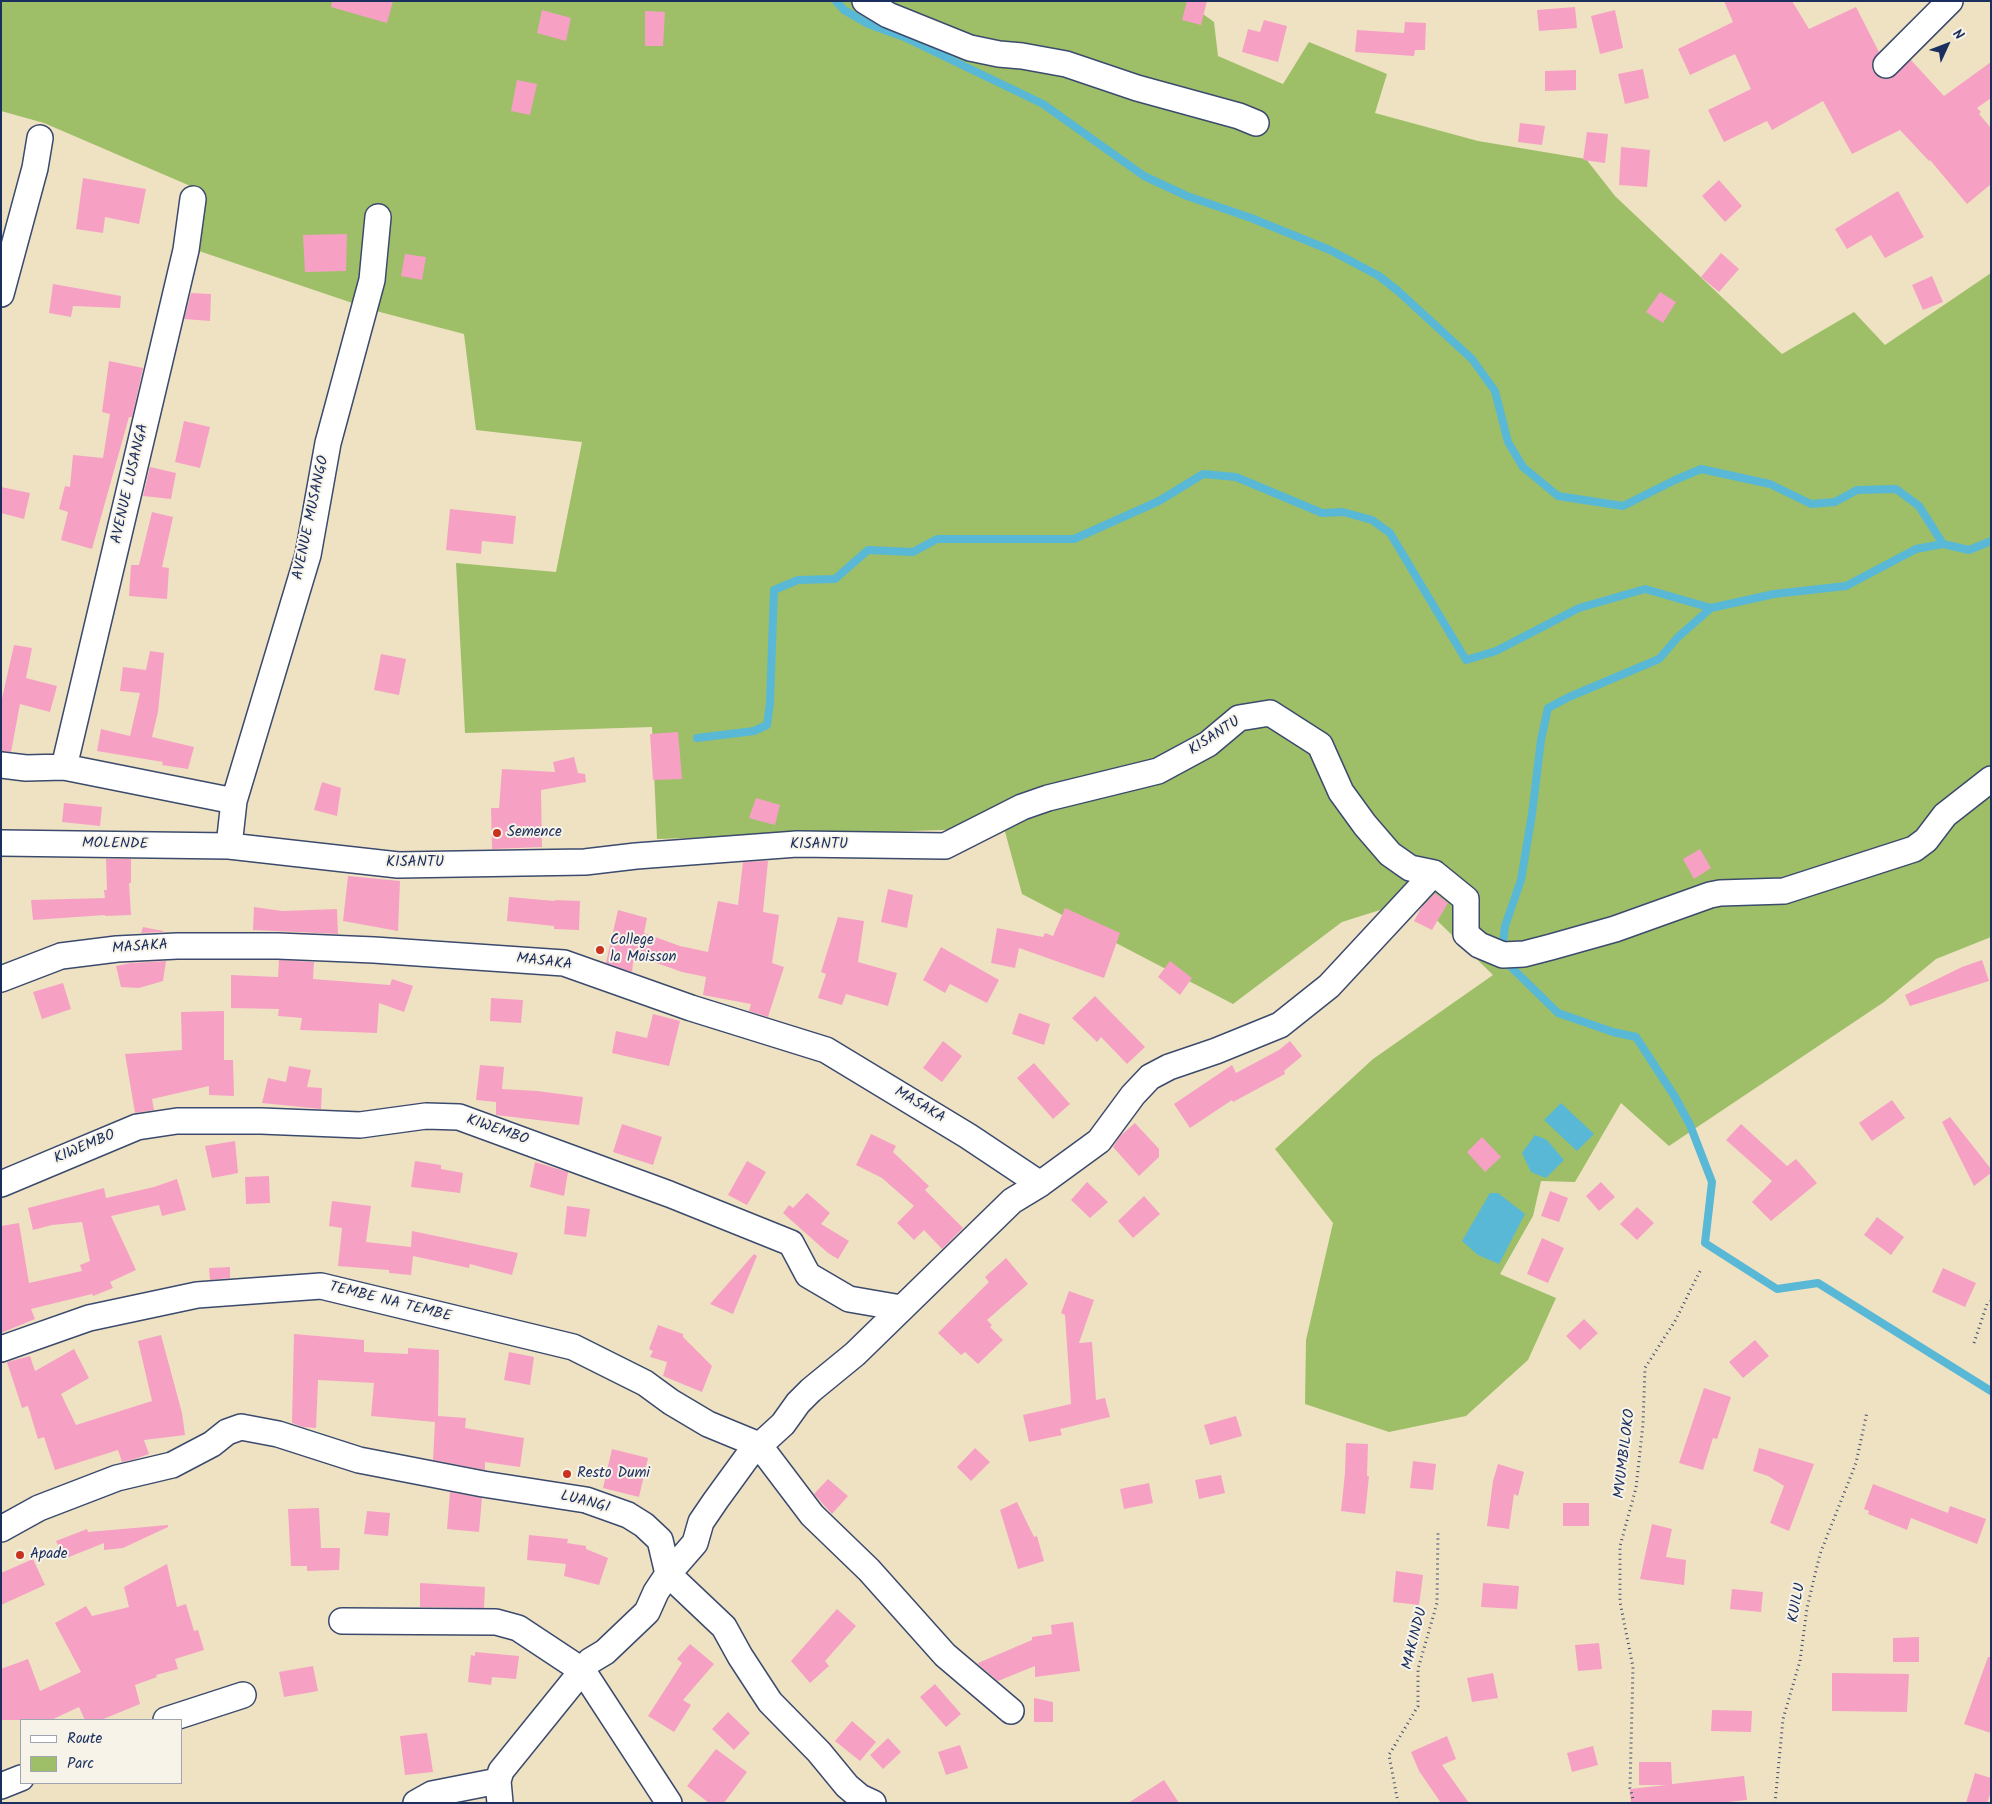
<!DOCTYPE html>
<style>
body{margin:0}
#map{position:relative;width:1992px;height:1804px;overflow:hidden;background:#eee2c3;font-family:Kalam,sans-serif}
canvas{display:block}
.frame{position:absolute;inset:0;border:2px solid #1b2f5e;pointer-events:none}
.legend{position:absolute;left:20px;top:1719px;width:162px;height:65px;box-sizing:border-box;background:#f7f3e8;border:1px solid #9fa5b1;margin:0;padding:6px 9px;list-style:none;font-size:15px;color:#1b2f5e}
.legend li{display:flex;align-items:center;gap:10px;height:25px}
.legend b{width:25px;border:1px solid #9fa5b1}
.north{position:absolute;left:1922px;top:20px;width:50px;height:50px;-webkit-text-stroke:4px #f7f3e8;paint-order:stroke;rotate:47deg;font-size:14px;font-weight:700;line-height:20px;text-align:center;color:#1b2f5e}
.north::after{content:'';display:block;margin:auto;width:18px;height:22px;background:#1b2f5e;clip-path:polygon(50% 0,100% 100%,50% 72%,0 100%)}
</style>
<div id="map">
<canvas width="1992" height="1804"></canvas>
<div class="frame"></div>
<ul class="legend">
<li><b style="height:6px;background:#fff"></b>Route</li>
<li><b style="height:14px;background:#9ebf68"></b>Parc</li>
</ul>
<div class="north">N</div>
</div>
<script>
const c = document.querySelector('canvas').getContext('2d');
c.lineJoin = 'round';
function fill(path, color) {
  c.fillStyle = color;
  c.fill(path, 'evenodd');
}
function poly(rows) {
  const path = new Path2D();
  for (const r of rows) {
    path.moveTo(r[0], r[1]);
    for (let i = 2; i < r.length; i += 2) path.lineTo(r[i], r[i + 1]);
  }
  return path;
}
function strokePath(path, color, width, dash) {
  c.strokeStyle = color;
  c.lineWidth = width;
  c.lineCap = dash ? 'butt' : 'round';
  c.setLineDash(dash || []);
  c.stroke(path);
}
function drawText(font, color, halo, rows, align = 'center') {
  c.font = font + ' Kalam,sans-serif';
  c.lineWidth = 4;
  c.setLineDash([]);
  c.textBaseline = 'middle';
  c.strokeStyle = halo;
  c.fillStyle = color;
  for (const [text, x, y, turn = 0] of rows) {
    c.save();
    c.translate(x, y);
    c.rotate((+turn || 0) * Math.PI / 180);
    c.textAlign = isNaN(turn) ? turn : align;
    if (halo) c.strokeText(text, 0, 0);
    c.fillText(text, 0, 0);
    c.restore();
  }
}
fill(poly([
 [1,1,1185,1,1214,22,1218,56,1283,84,1309,42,1387,74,1375,113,1478,141,1586,159,1615,196,1782,354,1854,312,1885,345,1991,273,1991,937,1936,959,1884,1002,1669,1146,1621,1103,1575,1182,1541,1181,1533,1216,1500,1274,1556,1298,1528,1360,1466,1416,1389,1432,1305,1404,1306,1340,1333,1223,1275,1149,1373,1059,1493,975,1415,899,1342,922,1233,1004,1022,894,1004,828,657,839,652,727,465,733,456,563,556,572,582,442,476,430,464,334,376,311,193,249,202,191,44,123,1,111]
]), '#9ebf68');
fill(poly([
 [1561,1103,1594,1134,1577,1151,1544,1120],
 [1535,1135,1547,1140,1564,1160,1546,1178,1531,1172,1522,1153],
 [1490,1193,1498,1193,1525,1214,1499,1264,1478,1255,1462,1241]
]), '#58b8d6');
strokePath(poly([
 [836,1,844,10,868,24,904,37,1043,104,1144,176,1187,196,1251,218,1330,250,1379,276,1398,291,1472,359,1495,391,1508,442,1523,467,1558,496,1623,506,1675,480,1701,469,1770,484,1811,504,1835,502,1857,490,1896,489,1919,506,1943,544,1969,550,1991,541],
 [1711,608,1678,637,1659,659,1569,697,1548,708,1541,740,1532,814,1521,880,1505,926,1503,944,1508,964,1558,1013,1613,1032,1636,1037,1675,1097,1690,1125,1712,1182,1705,1243,1777,1289,1818,1283,1991,1391],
 [697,738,754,731,767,725,770,703,774,590,798,580,835,579,868,550,913,552,937,539,1074,539,1159,501,1203,474,1236,477,1322,513,1343,512,1372,520,1390,533,1466,660,1496,651,1579,608,1645,589,1711,608,1774,594,1846,586,1916,549,1943,544]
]), '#58b8d6', 8);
fill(poly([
 [332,1,393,1,387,23,331,7],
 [1187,1,1207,1,1201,25,1182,20],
 [1724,1,1792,1,1809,29,1856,7,1879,52,1872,62,1872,69,1876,75,1882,79,1890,79,1911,60,1944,96,1991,62,1991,98,1977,108,1981,112,1979,114,1991,128,1991,184,1967,204,1930,160,1929,161,1900,130,1852,154,1823,101,1772,130,1767,121,1724,142,1708,110,1751,89,1735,54,1690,75,1678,49,1733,22],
 [1575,7,1577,28,1539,31,1537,10],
 [542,10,571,18,566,41,537,33],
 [1615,10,1623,48,1600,54,1591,16],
 [645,11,665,12,663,46,645,46],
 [1264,20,1287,26,1278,62,1242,52,1248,29,1260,32],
 [1405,22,1426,23,1425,50,1415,50,1414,56,1355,52,1357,30,1404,33],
 [1643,69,1649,98,1625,104,1618,74],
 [1576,70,1576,90,1545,91,1545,71],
 [517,80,537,84,530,115,511,111],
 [1520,123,1545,126,1542,145,1518,142],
 [1587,132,1608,134,1605,163,1583,160],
 [1621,147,1650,150,1647,187,1619,185],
 [83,178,146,189,139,224,105,217,103,233,76,229],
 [1719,180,1742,206,1725,222,1702,196],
 [1898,191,1924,237,1885,258,1871,235,1847,249,1835,229],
 [347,234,346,271,305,272,303,235],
 [1721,253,1739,269,1719,292,1701,277],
 [405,254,426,257,422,280,401,276],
 [1932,276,1943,302,1923,310,1912,285],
 [53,284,121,296,120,308,73,306,71,317,49,313],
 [1660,292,1676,302,1663,323,1646,312],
 [191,293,211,294,210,321,184,319],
 [109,361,143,368,132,417,129,417,92,549,61,540,68,512,59,509,65,486,70,487,73,455,103,458,110,414,102,412],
 [184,421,210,427,200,468,175,462],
 [150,467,176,473,171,499,143,496],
 [1,487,30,493,24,519,1,513],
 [450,509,516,516,513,544,482,541,481,554,446,550],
 [152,512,173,517,162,567,169,568,167,599,129,596,131,565,139,565],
 [14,645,32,648,26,678,57,686,50,712,20,704,11,752,1,751,1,703],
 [150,651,164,653,158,712,152,737,194,747,188,769,162,765,163,762,97,751,101,729,130,736,140,693,120,691,123,667,146,670],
 [381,654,406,659,399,695,374,690],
 [678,732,682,779,653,780,650,734],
 [574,757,578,773,585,774,586,782,541,790,542,847,492,849,491,808,499,808,502,769,555,772,553,762],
 [322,782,341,788,337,816,314,810],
 [756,798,780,805,775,825,749,818],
 [64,803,102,807,100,826,62,822],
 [1700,849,1711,868,1694,879,1683,859],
 [106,859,131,859,131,883,129,883,131,915,105,916,105,915,33,920,31,900,105,898,104,890,107,890],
 [764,861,768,861,763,912,779,915,772,963,784,967,768,1017,749,1011,751,1004,703,995,706,977,682,972,634,955,632,972,606,963,618,910,647,918,644,933,680,946,708,952,718,901,738,905,743,862],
 [348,876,400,881,398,931,343,921],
 [888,889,913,895,907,928,881,922],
 [1435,893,1448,903,1432,930,1414,921,1421,908],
 [509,897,555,901,555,900,580,901,579,930,554,929,554,926,507,921],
 [254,907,282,911,337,909,338,934,253,930],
 [1065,908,1120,933,1104,978,1019,948,1015,968,991,963,997,928,1043,937,1045,933,1053,936],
 [838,917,864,921,858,962,897,973,888,1006,846,994,842,1005,818,998,826,974,821,972],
 [143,927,163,931,163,932,141,933],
 [941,947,999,980,987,1003,950,984,945,993,923,980],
 [279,960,314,962,313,979,390,985,392,979,413,986,404,1012,379,1003,377,1033,300,1030,302,1018,278,1016,279,1009,231,1008,231,975,278,977],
 [1982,960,1989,981,1910,1006,1905,995,1962,967],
 [166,961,163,981,139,988,121,987,116,966,131,963],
 [1170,961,1192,978,1180,995,1158,977],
 [63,983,71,1009,42,1019,33,992],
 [1095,996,1145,1047,1127,1064,1101,1037,1097,1042,1072,1018],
 [491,998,523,1000,521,1023,490,1021],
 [224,1011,224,1060,233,1060,234,1096,209,1095,209,1086,152,1099,154,1110,135,1113,125,1054,182,1050,181,1012],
 [1019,1013,1050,1024,1044,1045,1012,1034],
 [653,1014,680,1021,669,1066,612,1053,616,1031,647,1038],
 [943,1041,962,1056,942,1082,923,1068],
 [1290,1041,1302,1056,1284,1071,1285,1074,1233,1102,1232,1100,1190,1128,1174,1104,1232,1065,1236,1073,1279,1050],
 [1034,1063,1070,1104,1053,1119,1017,1078],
 [480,1065,504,1067,502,1089,537,1091,583,1097,579,1125,496,1115,496,1102,476,1100],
 [289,1066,311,1070,307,1087,322,1088,321,1109,262,1103,268,1078,286,1082],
 [1892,1100,1905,1118,1872,1141,1859,1123],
 [1950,1117,1991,1169,1991,1173,1974,1186,1942,1122],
 [1135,1123,1159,1149,1159,1157,1139,1176,1113,1147,1120,1136],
 [622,1124,662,1137,653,1165,613,1152],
 [1741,1124,1787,1166,1796,1159,1817,1183,1771,1221,1752,1202,1772,1181,1726,1140],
 [871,1134,896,1146,893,1152,929,1186,925,1190,963,1228,942,1249,924,1230,914,1240,897,1223,914,1206,882,1178,856,1165],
 [1482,1137,1501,1157,1485,1172,1467,1152],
 [235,1141,238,1173,212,1178,205,1146],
 [415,1161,441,1165,441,1169,463,1173,460,1193,411,1187],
 [747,1161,766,1172,747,1205,728,1195],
 [535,1162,568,1172,564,1196,530,1187],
 [269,1176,270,1203,246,1204,245,1177],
 [177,1179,186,1210,162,1216,159,1205,111,1216,136,1270,110,1282,113,1288,93,1296,92,1294,31,1309,35,1319,1,1333,1,1226,19,1223,29,1283,82,1271,80,1265,90,1261,82,1222,52,1225,33,1230,28,1208,104,1188,106,1198,154,1187],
 [1087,1182,1108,1202,1090,1218,1071,1200],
 [1601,1182,1615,1197,1599,1211,1586,1196],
 [1550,1191,1568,1198,1559,1222,1541,1216],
 [807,1193,830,1213,821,1224,849,1241,838,1259,828,1253,783,1213,789,1205,793,1208],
 [1144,1196,1160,1214,1133,1238,1118,1221],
 [332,1201,371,1206,366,1242,411,1247,412,1231,518,1253,512,1275,470,1264,469,1268,413,1256,411,1275,389,1273,389,1270,338,1266,342,1228,329,1226],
 [567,1206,590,1209,586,1237,564,1234],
 [1637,1207,1654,1223,1637,1240,1620,1224],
 [1877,1217,1904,1237,1891,1255,1864,1235],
 [1542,1238,1564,1248,1548,1283,1527,1274],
 [754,1254,757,1256,733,1314,710,1304],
 [1006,1258,1028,1284,987,1320,992,1325,990,1327,1003,1340,978,1364,965,1352,961,1355,938,1333,989,1282,985,1277],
 [230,1267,230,1278,210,1280,209,1268],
 [1943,1268,1976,1283,1965,1307,1932,1292],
 [1069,1291,1094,1300,1079,1343,1092,1342,1096,1400,1105,1398,1110,1417,1060,1429,1062,1435,1029,1442,1023,1415,1071,1404,1065,1315,1061,1313],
 [1584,1319,1598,1333,1580,1350,1566,1336],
 [658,1325,683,1334,683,1337,712,1366,702,1392,663,1376,667,1362,650,1357,653,1351,649,1349],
 [294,1334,364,1340,364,1352,408,1354,408,1348,439,1350,438,1416,466,1418,465,1428,524,1438,520,1467,485,1462,485,1470,433,1460,435,1422,371,1416,374,1383,318,1380,316,1428,303,1427,292,1423],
 [161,1335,182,1413,185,1435,144,1440,149,1454,132,1460,122,1462,118,1450,55,1470,44,1437,38,1439,28,1406,22,1408,7,1362,30,1356,35,1371,74,1349,89,1378,61,1394,76,1425,152,1401,138,1341],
 [1755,1340,1769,1356,1743,1378,1729,1362],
 [509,1352,534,1357,530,1385,504,1380],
 [1704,1388,1731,1397,1717,1439,1713,1438,1703,1470,1679,1463],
 [1236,1416,1242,1436,1210,1445,1204,1425],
 [1346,1443,1368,1444,1367,1476,1369,1476,1365,1514,1341,1511,1345,1473],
 [975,1448,990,1462,971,1481,957,1467],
 [1759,1448,1814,1464,1789,1531,1770,1523,1784,1486,1768,1476,1753,1471],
 [612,1449,648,1458,639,1497,603,1488],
 [1413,1461,1436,1464,1433,1490,1410,1488],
 [1498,1464,1524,1472,1518,1496,1514,1494,1509,1529,1487,1526,1493,1481],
 [1221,1475,1225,1493,1199,1499,1195,1480],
 [828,1479,848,1496,832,1514,814,1494],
 [1149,1483,1153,1503,1124,1509,1120,1489],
 [1873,1484,1948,1513,1950,1506,1986,1519,1977,1544,1911,1518,1907,1530,1868,1514,1869,1511,1864,1509],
 [450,1492,482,1498,479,1532,447,1529],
 [1017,1502,1034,1537,1037,1536,1044,1561,1018,1569,1000,1510],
 [1563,1503,1589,1503,1589,1526,1563,1526],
 [319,1508,321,1548,340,1548,339,1570,307,1571,307,1566,291,1566,288,1509],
 [367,1511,390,1513,388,1536,364,1534],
 [1652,1524,1672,1529,1666,1557,1686,1560,1684,1585,1640,1579],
 [168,1525,168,1527,123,1548,104,1550,104,1543,64,1559,56,1541,87,1529,88,1532],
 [529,1535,568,1539,567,1543,586,1546,586,1549,608,1558,599,1585,564,1576,566,1564,527,1560],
 [33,1559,45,1585,1,1605,1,1573],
 [167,1564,177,1607,186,1604,194,1631,198,1630,204,1650,175,1659,178,1669,156,1675,157,1677,135,1685,140,1704,101,1720,85,1720,79,1707,51,1720,1,1720,1,1669,28,1659,40,1691,81,1672,55,1623,86,1606,92,1616,129,1607,124,1587],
 [1396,1571,1423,1575,1419,1605,1393,1602],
 [420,1583,485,1587,484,1608,420,1607],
 [1483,1583,1519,1586,1517,1609,1481,1607],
 [1732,1589,1763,1592,1761,1612,1730,1609],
 [837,1609,856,1626,825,1661,829,1666,810,1683,791,1661],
 [1073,1622,1080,1671,1035,1677,1035,1666,998,1681,979,1665,978,1663,1032,1640,1032,1637,1052,1634,1051,1625],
 [1919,1637,1919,1662,1893,1662,1893,1638],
 [1599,1643,1602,1669,1578,1671,1575,1645],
 [690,1644,714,1664,683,1700,691,1705,674,1732,648,1716,682,1663,677,1659],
 [475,1652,519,1656,516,1679,492,1677,491,1685,468,1682,471,1655,475,1656],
 [1988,1657,1991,1657,1991,1733,1964,1724],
 [313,1666,318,1691,284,1697,279,1672],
 [1493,1673,1498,1698,1472,1702,1467,1678],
 [1832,1673,1909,1674,1907,1712,1832,1711],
 [935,1684,961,1714,946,1727,920,1697],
 [1034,1698,1053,1702,1053,1722,1034,1722],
 [1712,1710,1752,1711,1751,1732,1711,1731],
 [728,1712,750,1733,734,1750,712,1729],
 [852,1721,876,1742,860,1761,835,1741],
 [427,1733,433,1772,405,1775,400,1736],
 [1447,1736,1456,1759,1442,1765,1469,1803,1441,1803,1419,1771,1411,1752],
 [888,1738,901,1752,883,1769,870,1755],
 [960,1745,968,1768,946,1775,938,1752],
 [1593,1746,1598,1765,1572,1772,1567,1753],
 [716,1749,747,1772,724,1803,709,1803,687,1786],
 [1639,1762,1671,1762,1672,1784,1744,1776,1747,1800,1719,1803,1631,1803,1630,1789,1667,1785,1639,1785],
 [1975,1773,1991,1778,1991,1792,1987,1803,1966,1803],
 [1164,1780,1179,1803,1128,1803]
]), '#f6a1c4');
const minor = poly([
 [865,1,888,15,970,48,999,54,1022,56,1066,64,1137,88,1239,116,1256,123],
 [1886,65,1950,1],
 [1,294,35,168,40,138],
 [1,765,26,768,64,767,234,801],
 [64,767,186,250,193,199],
 [1,843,229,846,398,865,585,862,636,856,797,844,945,846,1022,807,1048,798,1158,771,1208,744,1239,718,1270,713,1320,745,1341,792,1365,825,1390,854,1410,868,1434,873,1466,899,1466,934,1479,945,1503,955,1524,954,1551,947,1615,929,1710,895,1720,893,1784,891,1914,849,1926,840,1945,815,1991,779],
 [229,846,234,801,308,555,328,443,372,280,378,217],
 [1,979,61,956,117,949,177,946,278,946,374,950,564,963,691,1008,826,1050,968,1136,1040,1184],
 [1,1184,137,1127,177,1121,261,1121,360,1125,426,1116,459,1117,669,1194,791,1243,808,1275,849,1299,901,1308],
 [1,1349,89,1318,197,1295,321,1286,573,1347,645,1383,671,1402,708,1424,759,1445,812,1515,869,1570,945,1655,1011,1711],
 [1,1529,39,1508,117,1478,172,1465,212,1444,227,1432,241,1427,278,1434,359,1460,483,1484,586,1500,628,1515,644,1525,660,1540,668,1574,724,1627,740,1656,770,1702,819,1752,847,1786,860,1797,873,1803],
 [342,1621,496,1622,518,1628,583,1671,669,1803],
 [166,1720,243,1695],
 [1,1786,21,1778],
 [416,1803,432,1794,498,1781],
 [500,1803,498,1781,501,1771,590,1661,605,1652,647,1612,656,1592,668,1574,695,1543,701,1522,716,1500,748,1456,783,1424,798,1403,811,1390,855,1354,1012,1201,1040,1184,1099,1141,1133,1095,1150,1077,1169,1067,1216,1051,1280,1025,1329,986,1434,873]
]);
strokePath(minor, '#3b4a6d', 28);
strokePath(poly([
 [1974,1343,1987,1304,1991,1301],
 [1398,1803,1389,1755,1418,1706,1418,1669,1437,1603,1438,1532],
 [1634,1803,1630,1788,1633,1667,1620,1602,1620,1546,1636,1488,1643,1424,1645,1368,1675,1321,1701,1269],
 [1775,1803,1783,1719,1800,1661,1807,1608,1820,1554,1856,1463,1867,1412]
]), '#3b4a6d', 3, [1, 4]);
strokePath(minor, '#fff', 25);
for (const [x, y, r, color] of [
 [497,833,5,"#c8321e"],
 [600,950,5,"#c8321e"],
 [567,1474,5,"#c8321e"],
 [20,1555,5,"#c8321e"]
]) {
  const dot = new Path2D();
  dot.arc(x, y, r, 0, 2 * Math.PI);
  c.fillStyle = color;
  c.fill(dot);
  strokePath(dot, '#f7f3e8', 2);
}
drawText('15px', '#1b2f5e', '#f7f3e8', [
 ["AVENUE LUSANGA",131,484,-77],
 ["AVENUE MUSANGO",312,518,-78],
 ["KISANTU",1215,737,-33],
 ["MOLENDE",115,845,1],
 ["KISANTU",819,845],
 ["KISANTU",415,863],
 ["MASAKA",140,948,-4],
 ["MASAKA",544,963,7],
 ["MASAKA",919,1106,31],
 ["KIWEMBO",497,1131,19],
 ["KIWEMBO",85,1148,-23],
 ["TEMBE NA TEMBE",390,1303,14],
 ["MVUMBILOKO",1626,1454,-83],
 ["LUANGI",585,1503,14],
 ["KUILU",1798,1603,-79],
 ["MAKINDU",1416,1639,-76]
]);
drawText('15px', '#1b2f5e', '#f7f3e8', [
 ["Semence",507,833],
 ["College",610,941],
 ["la Moisson",610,958],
 ["Resto Dumi",577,1474],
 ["Apade",30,1555]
], 'left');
</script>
